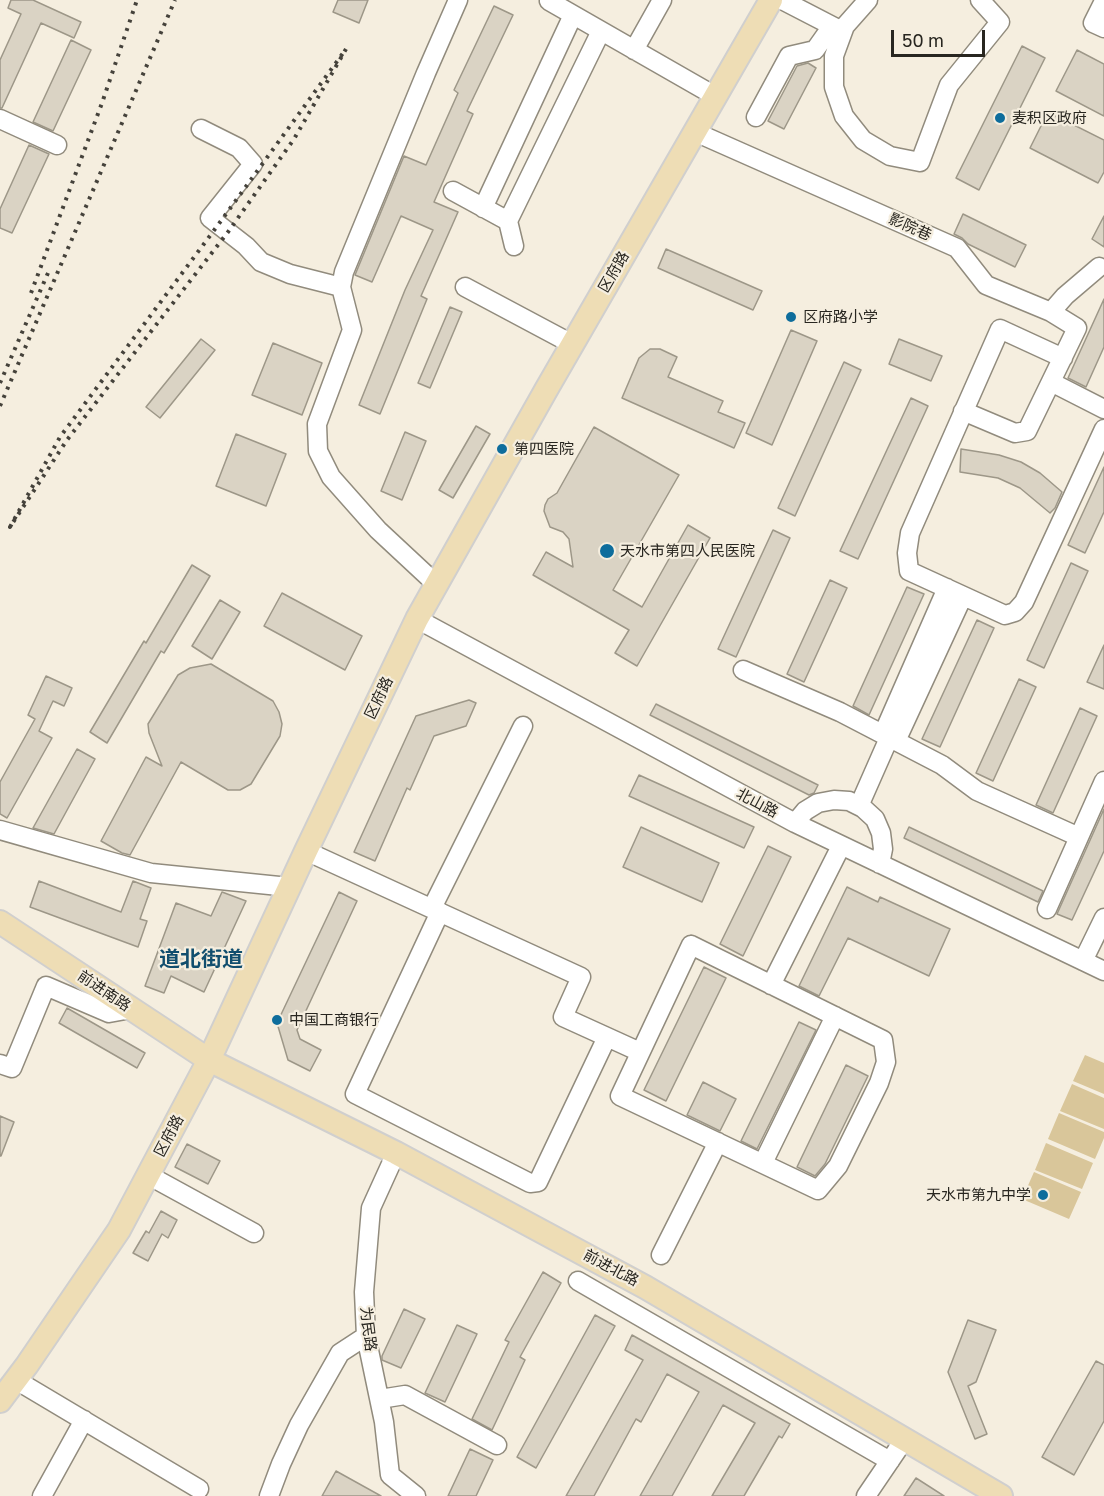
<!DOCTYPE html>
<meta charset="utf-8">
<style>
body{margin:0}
#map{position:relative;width:1104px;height:1496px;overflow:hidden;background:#f5eedf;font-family:"Golos Text",sans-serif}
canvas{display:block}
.scale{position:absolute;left:891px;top:30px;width:94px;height:27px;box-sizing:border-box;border:3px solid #282620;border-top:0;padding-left:8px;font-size:18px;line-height:21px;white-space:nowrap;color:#282620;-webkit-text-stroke:4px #f5eedf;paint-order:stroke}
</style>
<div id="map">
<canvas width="1104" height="1496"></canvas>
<div class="scale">50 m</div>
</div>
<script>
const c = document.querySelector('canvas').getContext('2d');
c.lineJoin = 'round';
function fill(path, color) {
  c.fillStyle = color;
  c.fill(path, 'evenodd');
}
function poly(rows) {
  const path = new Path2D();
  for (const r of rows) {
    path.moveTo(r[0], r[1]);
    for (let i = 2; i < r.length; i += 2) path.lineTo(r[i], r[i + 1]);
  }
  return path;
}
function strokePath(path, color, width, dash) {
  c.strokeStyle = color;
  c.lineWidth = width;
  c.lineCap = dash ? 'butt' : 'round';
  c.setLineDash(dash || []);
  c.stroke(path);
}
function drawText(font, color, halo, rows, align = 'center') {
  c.font = font + ' "Golos Text","Noto Sans SC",sans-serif';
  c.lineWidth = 4.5;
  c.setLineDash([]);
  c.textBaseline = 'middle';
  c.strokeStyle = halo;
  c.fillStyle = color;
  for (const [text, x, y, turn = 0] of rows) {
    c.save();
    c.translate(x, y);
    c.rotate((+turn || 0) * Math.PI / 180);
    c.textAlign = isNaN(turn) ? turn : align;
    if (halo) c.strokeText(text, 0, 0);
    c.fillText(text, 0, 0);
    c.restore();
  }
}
fill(poly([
 [1085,1055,1104,1063,1104,1094,1073,1081],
 [1072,1084,1104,1098,1104,1129,1060,1111],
 [1059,1113,1104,1132,1104,1138,1095,1159,1048,1139],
 [1046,1143,1093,1163,1082,1189,1035,1170],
 [1034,1172,1081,1192,1069,1219,1022,1199]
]), '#d9c69a');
const building = poly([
 [11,0,33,0,81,22,74,38,41,23,2,108,0,108,0,60,21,14,8,8,11,0],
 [338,0,368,0,359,23,333,12,338,0],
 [494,6,513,15,467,111,473,114,434,202,458,212,421,296,427,299,380,414,359,405,405,290,433,230,401,216,372,282,355,275,404,156,426,165,458,93,454,90,494,6],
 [71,40,91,50,53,131,33,122,71,40],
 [1022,46,1045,58,979,190,956,178,1022,46],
 [1077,50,1104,64,1104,116,1056,91,1077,50],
 [808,63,816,68,784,129,768,121,797,66,808,63],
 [1048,112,1104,140,1104,172,1098,183,1030,148,1048,112],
 [29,145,49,154,12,233,0,228,0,209,29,145],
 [963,214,1026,245,1015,267,968,244,962,238,954,234,963,214],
 [1104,216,1104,247,1092,239,1104,216],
 [666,249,762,291,753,310,658,268,666,249],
 [1104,299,1104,347,1086,387,1068,378,1104,299],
 [450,307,462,312,430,388,418,383,450,307],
 [791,330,817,341,772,445,746,433,791,330],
 [201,339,215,350,160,418,146,407,201,339],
 [899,339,942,356,931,381,889,364,899,339],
 [273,343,322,363,302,415,252,395,273,343],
 [650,349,660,349,677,357,668,377,723,401,718,412,745,423,734,448,622,398,639,358,650,349],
 [844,362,861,370,795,516,778,508,844,362],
 [911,398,928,406,858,559,840,551,911,398],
 [476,426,490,434,453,498,439,490,476,426],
 [594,427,679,475,613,590,642,607,688,525,710,538,637,666,615,653,629,630,533,575,546,552,573,567,569,539,563,532,550,527,544,511,545,505,548,499,557,493,594,427],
 [405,432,426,441,402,500,381,491,405,432],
 [236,434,286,454,266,506,216,486,236,434],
 [961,449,999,455,1021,462,1040,473,1062,492,1055,508,1050,513,1020,488,998,478,960,472,961,449],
 [1104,467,1104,512,1085,553,1068,545,1104,467],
 [773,530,790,538,736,657,718,649,773,530],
 [1071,563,1088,571,1044,668,1027,660,1071,563],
 [192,565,210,576,164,653,161,651,107,743,90,732,144,641,146,643,192,565],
 [830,580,847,588,804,682,787,674,830,580],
 [907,587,924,594,869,715,853,706,907,587],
 [282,593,362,636,345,670,264,626,282,593],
 [220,600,240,612,212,659,192,646,220,600],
 [977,620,994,628,940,747,922,739,977,620],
 [1104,645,1104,689,1087,682,1104,645],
 [211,664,273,701,279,712,282,724,280,736,251,784,240,790,228,790,181,762,130,855,122,853,101,841,146,757,162,766,149,733,148,724,178,675,190,668,211,664],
 [46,676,72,688,64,706,53,701,39,731,52,738,7,818,0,814,0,782,35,719,28,715,46,676],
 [1019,679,1036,687,993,781,976,773,1019,679],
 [469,700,476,703,466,726,434,736,410,790,407,788,375,861,354,852,416,716,469,700],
 [656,704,818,785,814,793,809,795,650,715,656,704],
 [1080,708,1097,716,1053,813,1036,805,1080,708],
 [77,749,95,759,54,834,33,828,77,749],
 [639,775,754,827,744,848,629,796,639,775],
 [1104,809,1104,851,1072,920,1057,914,1104,809],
 [641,827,719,863,702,902,623,867,641,827],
 [909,827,1043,891,1038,902,904,838,909,827],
 [768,846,791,857,743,956,720,944,768,846],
 [39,881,121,912,133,881,151,888,140,919,147,921,138,947,30,907,39,881],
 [847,887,878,902,880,897,950,929,929,976,848,938,819,996,799,986,847,887],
 [222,892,246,901,204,992,171,976,164,993,145,986,176,903,211,916,222,892],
 [339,892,357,901,297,1030,300,1039,321,1050,310,1071,288,1060,277,1023,339,892],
 [704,967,726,978,666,1101,644,1090,704,967],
 [67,1008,145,1053,137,1068,59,1023,67,1008],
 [799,1022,816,1030,757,1149,741,1141,799,1022],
 [846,1065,868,1076,825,1164,815,1176,797,1167,846,1065],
 [703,1082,736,1099,720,1131,687,1115,703,1082],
 [0,1116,14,1122,1,1156,0,1156,0,1116],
 [187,1144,220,1161,208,1184,175,1167,187,1144],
 [161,1211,177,1220,168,1238,162,1234,148,1261,133,1253,146,1231,149,1233,161,1211],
 [543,1272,561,1283,520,1357,525,1360,492,1430,472,1419,509,1342,505,1340,543,1272],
 [404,1309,425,1319,401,1368,382,1360,382,1356,404,1309],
 [595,1315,615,1326,536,1468,517,1457,595,1315],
 [968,1320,996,1330,976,1382,968,1386,987,1434,975,1439,948,1372,968,1320],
 [457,1325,477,1334,445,1402,425,1393,457,1325],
 [632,1335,790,1424,782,1438,779,1436,744,1496,712,1496,755,1423,723,1405,672,1496,640,1496,699,1392,667,1374,641,1422,636,1419,594,1496,566,1496,643,1360,625,1350,632,1335],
 [1096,1361,1104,1365,1104,1421,1074,1475,1042,1457,1096,1361],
 [470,1449,493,1460,476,1496,448,1496,470,1449],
 [336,1471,381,1496,322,1496,336,1471],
 [916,1478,944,1496,904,1496,916,1478]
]);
fill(building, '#dad3c4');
strokePath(building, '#9d9788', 1.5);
const minor = poly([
 [782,0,842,31],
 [868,0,845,26,834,56,834,87,844,116,863,140,890,156,920,162,949,85,1000,22,980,0],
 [549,1,715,96],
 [1104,1,1093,23,1104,28],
 [634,50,662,0],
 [756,117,789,56,815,50,832,26],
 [0,119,57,145],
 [201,129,239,148,253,164,210,218,246,246,261,262,290,274,341,287,352,330,317,424,318,451,331,477,378,530,436,584],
 [695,132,957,248,986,285,1051,312,1065,296,1099,267],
 [453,191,508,221],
 [483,208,573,15],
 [514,246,508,221,601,31],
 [341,287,344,272,426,73,458,0],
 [465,287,572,344],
 [1063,358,1000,329,910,533,907,553,909,571,1005,615,1015,612,1024,602,1104,429],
 [1051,382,1104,409],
 [963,411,1015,433,1027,431,1077,328,1051,312],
 [417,619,795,823,1104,971],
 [743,670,840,712,942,765,977,791,1079,837],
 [883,734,947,588],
 [896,741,963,596],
 [859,806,889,738],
 [795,823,805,811,818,803,834,800,849,801,863,808,875,819,881,833,883,849,880,864],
 [0,830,151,873,289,887],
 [306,851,581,977,563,1017,640,1052],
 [432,908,523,726],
 [1047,909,1104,781],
 [440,912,355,1094,530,1183,538,1182,607,1037],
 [691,945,883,1040,886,1062,879,1083,838,1166,818,1190,620,1096,691,945],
 [1083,961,1104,918],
 [771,985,841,846],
 [0,1064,12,1068,46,986,109,1013,131,1009],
 [396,1153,371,1208,364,1292,366,1336,384,1422,390,1475,416,1496],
 [763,1163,835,1016],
 [148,1175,254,1233],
 [661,1255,718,1142],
 [578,1281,890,1461],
 [16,1380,199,1489],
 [380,1399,405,1395,497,1445],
 [42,1496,84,1420],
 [269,1496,281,1464,299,1425,340,1353,366,1336],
 [866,1496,904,1440]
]);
const major = poly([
 [0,922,209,1060,396,1153,645,1287,1001,1496],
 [0,1401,27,1365,119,1230,209,1060,306,851,417,619,546,390,771,0]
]);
strokePath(minor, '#918b7d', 21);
strokePath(major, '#d0cfce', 26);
strokePath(minor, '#fff', 18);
strokePath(major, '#eeddb5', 22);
strokePath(poly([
 [346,49,294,139,228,232,67,440,10,527,60,437,218,225,346,49],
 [31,293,102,103,137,0],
 [0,383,48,273],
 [0,406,175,0]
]), '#45423b', 4, [3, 6]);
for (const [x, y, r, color] of [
 [1000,118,6,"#0e6d9c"],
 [791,317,6,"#0e6d9c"],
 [502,449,6,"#0e6d9c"],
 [607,551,8,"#0e6d9c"],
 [277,1020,6,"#0e6d9c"],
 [1043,1195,6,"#0e6d9c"]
]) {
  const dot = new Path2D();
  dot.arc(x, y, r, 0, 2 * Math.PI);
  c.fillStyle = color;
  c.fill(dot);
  strokePath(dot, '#f5eedf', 2);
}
drawText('15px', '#282620', '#f5eedf', [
 ["麦积区政府",1012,118],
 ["区府路小学",803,317],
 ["第四医院",514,449],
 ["天水市第四人民医院",620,551],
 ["中国工商银行",289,1020],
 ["天水市第九中学",1031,1195,"right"]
], 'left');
drawText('15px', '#282620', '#f5eedf', [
 ["影院巷",910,227,24],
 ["区府路",614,272,-60],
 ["区府路",379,698,-64],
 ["北山路",757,803,28],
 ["前进南路",104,991,34],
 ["区府路",169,1136,-62],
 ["前进北路",611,1268,28],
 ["为民路",368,1329,83]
]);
drawText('bold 21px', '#114e6e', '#f5eedf', [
 ["道北街道",201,959]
]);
</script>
